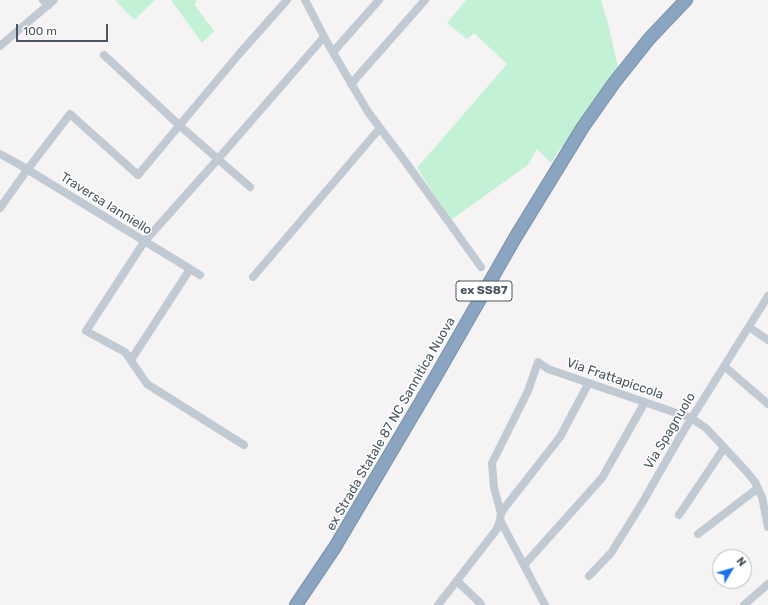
<!DOCTYPE html>
<style>
body{margin:0}
#map{position:relative;width:768px;height:605px;overflow:hidden;background:#f5f3f3;font-family:Rubik,sans-serif}
canvas{display:block}
.north{position:absolute;left:712px;top:549px;width:40px;height:40px;box-sizing:border-box;background:#fff;border:1px solid #b7bbc0;border-radius:50%;rotate:52deg;font-size:11px;font-weight:700;line-height:16px;text-align:center;color:#4a5661}
.north::after{content:'';display:block;margin:auto;width:14px;height:18px;background:#1a73e8;clip-path:polygon(50% 0,100% 100%,50% 72%,0 100%)}
.scale{position:absolute;left:16px;top:24px;width:92px;height:18px;box-sizing:border-box;border:2px solid #4a5661;border-top:0;padding-left:5px;font-size:12px;line-height:14px;white-space:nowrap;color:#4a5661;-webkit-text-stroke:3px #fff;paint-order:stroke}
</style>
<div id="map">
<canvas width="768" height="605"></canvas>
<div class="north">N</div>
<div class="scale">100 m</div>
</div>
<script>
const c = document.querySelector('canvas').getContext('2d');
c.lineJoin = 'round';
function fill(path, color) {
  c.fillStyle = color;
  c.fill(path, 'evenodd');
}
function poly(rows) {
  const path = new Path2D();
  for (const r of rows) {
    path.moveTo(r[0], r[1]);
    for (let i = 2; i < r.length; i += 2) path.lineTo(r[i], r[i + 1]);
  }
  return path;
}
function strokePath(path, color, width, dash) {
  c.strokeStyle = color;
  c.lineWidth = width;
  c.lineCap = dash ? 'butt' : 'round';
  c.setLineDash(dash || []);
  c.stroke(path);
}
function drawText(font, color, halo, rows, align = 'center') {
  c.font = font + ' Rubik,sans-serif';
  c.lineWidth = 3;
  c.setLineDash([]);
  c.textBaseline = 'middle';
  c.strokeStyle = halo;
  c.fillStyle = color;
  for (const [text, x, y, turn = 0] of rows) {
    c.save();
    c.translate(x, y);
    c.rotate((+turn || 0) * Math.PI / 180);
    c.textAlign = isNaN(turn) ? turn : align;
    if (halo) c.strokeText(text, 0, 0);
    c.fillText(text, 0, 0);
    c.restore();
  }
}
fill(poly([
 [116,0,155,0,134,20,116,1],
 [171,0,195,0,197,2,194,4,214,31,202,43],
 [466,0,601,0,609,27,618,68,563,148,561,147,551,163,537,149,528,165,451,220,417,168,507,64,474,33,467,39,447,23]
]), '#c3f1d5');
const highway = poly([
 [296,605,335,547,436,376,515,238,583,127,614,83,649,39,686,0]
]);
strokePath(highway, '#7690ad', 14);
strokePath(poly([
 [43,0,49,5],
 [305,0,328,44,368,112,407,164,481,267],
 [0,46,54,0],
 [333,52,379,0],
 [104,55,179,125,250,187],
 [351,84,425,0],
 [0,154,20,165,200,275],
 [0,208,27,170,70,114,138,175,240,53,287,0],
 [253,277,380,128],
 [749,327,768,340],
 [131,360,190,269],
 [724,366,768,404],
 [244,445,147,384,125,352,86,331,144,242,218,159,324,37],
 [501,513,494,488,492,463,528,391,538,362,548,369,691,418,706,428,746,471,755,482,762,497,768,527],
 [679,515,724,448],
 [698,534,758,488],
 [524,565,602,478,645,402],
 [589,576,611,553,641,505,681,435,768,296],
 [457,581,480,603,481,605],
 [438,605,497,529,500,520],
 [545,605,500,520,501,513,506,506,560,437,585,390,589,383],
 [744,605,768,584]
]), '#c1cad2', 8);
strokePath(highway, '#8ba5c1', 12);
for (const [x, y, w] of [
 [484,291,56]
]) {
  const box = new Path2D();
  box.roundRect(x - w / 2, y - 10, w, 20, 3);
  c.fillStyle = '#fff';
  c.fill(box);
  strokePath(box, '#4a5661', 1);
}
drawText('bold 12px', '#4a5661', null, [
 ["ex SS87",484,291]
]);
drawText('13px', '#4a5661', '#fff', [
 ["Traversa Ianniello",106,204,32],
 ["Via Frattapiccola",615,379,19],
 ["ex Strada Statale 87 NC Sannitica Nuova",391,424,-60],
 ["Via Spagnuolo",670,431,-59]
]);
</script>
